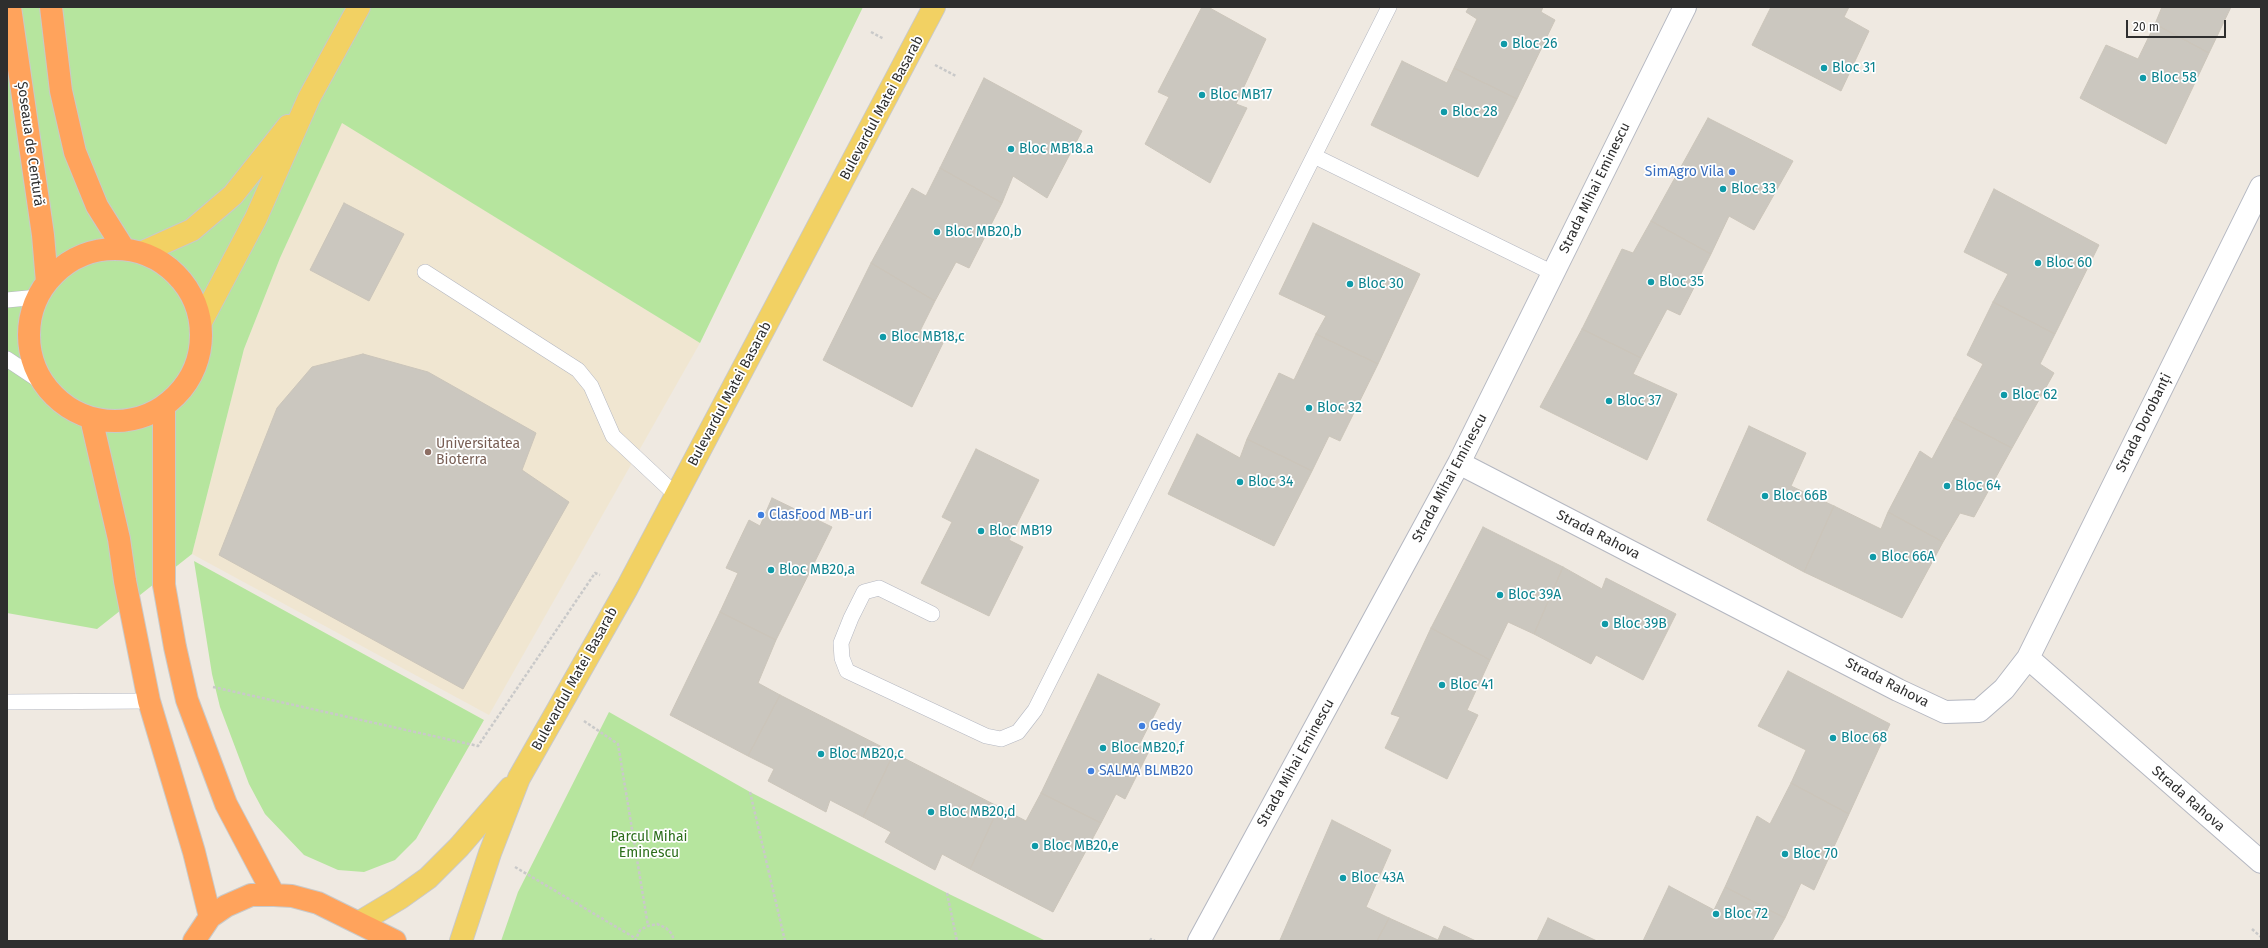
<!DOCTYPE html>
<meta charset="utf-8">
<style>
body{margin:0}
#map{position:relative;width:2268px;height:948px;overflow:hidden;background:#efe9e1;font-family:"Fira Sans",sans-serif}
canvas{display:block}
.frame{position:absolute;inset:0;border:8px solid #2e2e2e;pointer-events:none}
.scale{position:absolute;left:2126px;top:20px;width:100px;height:18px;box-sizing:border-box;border:2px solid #2e2e2e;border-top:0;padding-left:5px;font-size:12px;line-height:14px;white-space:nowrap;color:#2e2e2e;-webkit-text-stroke:3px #fff;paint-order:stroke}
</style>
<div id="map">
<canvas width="2268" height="948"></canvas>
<div class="frame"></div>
<div class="scale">20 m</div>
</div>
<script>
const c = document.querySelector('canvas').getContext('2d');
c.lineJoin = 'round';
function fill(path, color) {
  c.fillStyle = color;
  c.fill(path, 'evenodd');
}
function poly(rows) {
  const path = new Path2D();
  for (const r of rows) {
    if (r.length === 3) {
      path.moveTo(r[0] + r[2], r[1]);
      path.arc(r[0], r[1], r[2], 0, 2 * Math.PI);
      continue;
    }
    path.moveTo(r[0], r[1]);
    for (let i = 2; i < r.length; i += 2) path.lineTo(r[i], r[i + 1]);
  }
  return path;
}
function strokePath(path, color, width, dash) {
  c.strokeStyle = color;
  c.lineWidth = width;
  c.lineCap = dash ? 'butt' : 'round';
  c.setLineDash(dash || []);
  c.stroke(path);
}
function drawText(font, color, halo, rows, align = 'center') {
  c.font = font + ' "Fira Sans",sans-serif';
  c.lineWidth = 3.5;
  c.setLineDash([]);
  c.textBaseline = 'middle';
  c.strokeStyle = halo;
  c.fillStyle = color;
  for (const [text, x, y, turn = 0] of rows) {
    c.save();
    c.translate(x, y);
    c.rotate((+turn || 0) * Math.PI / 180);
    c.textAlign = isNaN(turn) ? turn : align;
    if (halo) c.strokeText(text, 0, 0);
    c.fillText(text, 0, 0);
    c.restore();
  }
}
fill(poly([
 [342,122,700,343,489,715,192,554,244,349,280,258]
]), '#f0e6d1');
fill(poly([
 [7,7,863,7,700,343,342,123,280,258,244,349,192,554,97,629,7,613],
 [194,561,484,720,416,839,395,860,364,872,338,870,304,855,265,814,249,784,220,707,212,674],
 [609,712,750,792,947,893,1046,941,501,941,518,892]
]), '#b6e59e');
const building = poly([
 [1202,7,1208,7,1266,39,1236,104,1247,108,1210,183,1145,144,1169,97,1158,92,1202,7],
 [1469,7,1543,7,1541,12,1555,20,1517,99,1454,68,1477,19,1466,12,1469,7],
 [1771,7,1849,7,1844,17,1869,31,1841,91,1752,45,1771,7],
 [2162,7,2231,7,2209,53,2155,24,2162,7],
 [2155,24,2209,53,2166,144,2080,98,2106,45,2138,59,2155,24],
 [1402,61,1447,83,1454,68,1517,99,1478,177,1371,125,1402,61],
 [984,78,1082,131,1047,198,1013,176,1002,203,940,168,984,78],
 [1708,118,1793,161,1754,230,1729,216,1711,254,1651,221,1708,118],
 [940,168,1002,203,969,268,956,262,935,301,871,263,912,188,926,196,940,168],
 [1994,189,2099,245,2055,334,1993,302,2008,274,1964,252,1994,189],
 [344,203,404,234,369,301,310,270,344,203],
 [1651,221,1711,254,1680,315,1667,309,1641,358,1582,329,1622,249,1633,253,1651,221],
 [1313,223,1420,274,1378,364,1316,334,1326,316,1279,294,1313,223],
 [871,263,935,301,920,331,943,343,912,407,823,360,871,263],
 [1993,302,2055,334,2040,364,2054,373,2012,448,1954,418,1983,364,1967,355,1993,302],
 [1582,329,1641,358,1633,374,1677,394,1647,460,1540,407,1582,329],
 [1316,334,1378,364,1340,441,1329,436,1312,471,1247,439,1279,373,1294,380,1316,334],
 [363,354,428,372,536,433,522,470,569,502,463,689,219,555,277,408,312,367,363,354],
 [1954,418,2012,448,1974,517,1960,513,1943,542,1888,512,1920,451,1932,459,1954,418],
 [1749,426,1806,453,1791,486,1834,506,1804,572,1707,520,1749,426],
 [1197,434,1240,458,1247,439,1312,471,1274,546,1168,494,1197,434],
 [976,449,1039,480,1009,540,1023,547,989,616,921,583,952,522,942,517,976,449],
 [772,498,832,527,776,640,720,612,738,573,726,568,749,520,760,526,772,498],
 [1834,506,1881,529,1888,512,1943,542,1902,618,1804,572,1834,506],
 [1483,527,1563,567,1534,634,1508,622,1490,660,1431,628,1483,527],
 [1563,567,1602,589,1606,578,1676,614,1643,680,1596,655,1591,664,1534,634,1563,567],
 [720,612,776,640,758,683,780,695,748,756,670,715,720,612],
 [1431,628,1490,660,1467,710,1478,715,1447,779,1385,748,1400,717,1391,714,1431,628],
 [1788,671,1890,724,1849,814,1791,783,1806,750,1758,726,1788,671],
 [1098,674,1160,704,1139,745,1149,751,1125,799,1116,794,1101,823,1041,793,1098,674],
 [780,695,894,753,863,817,830,800,826,812,768,781,774,769,748,756,780,695],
 [894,753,999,807,970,869,942,854,935,870,885,842,891,832,863,817,894,753],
 [1791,783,1849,814,1814,890,1801,883,1785,918,1725,887,1757,816,1770,824,1791,783],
 [1041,793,1101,823,1053,912,970,869,999,807,1026,821,1041,793],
 [1332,820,1391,850,1366,907,1389,918,1377,941,1282,941,1280,940,1332,820],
 [1669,886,1714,910,1725,887,1785,918,1772,941,1643,941,1669,886],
 [1389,918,1438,940,1444,926,1476,941,1377,941,1389,918],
 [1548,918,1597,941,1537,941,1548,918]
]);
fill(building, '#cbc7bf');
strokePath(building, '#cbc5ba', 1);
const lane = poly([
 [1314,156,1553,273],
 [425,272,578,370,591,386,613,436,676,495],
 [7,300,38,297],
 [7,359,43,383],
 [932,614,879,588,864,592,851,618,841,643,842,658,847,671,986,736,1001,739,1018,732,1035,710,1389,7],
 [7,702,149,701]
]);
const street = poly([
 [1459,463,1898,690,1945,712,1979,711,2004,689,2028,658,2261,862],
 [2028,658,2261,187],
 [1199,941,1459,463,1685,7]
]);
const primary = poly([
 [143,252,192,230,233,195,288,126],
 [201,322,256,218,309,98,359,7],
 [360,922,400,898,428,878,459,847,510,788],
 [461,941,490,853,519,778,627,588,934,7]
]);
const highway = poly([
 [10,7,43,235,47,282],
 [51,7,61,91,75,152,97,206,124,249],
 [115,335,86],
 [164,406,164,585,175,647,187,700,226,804,274,895],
 [91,418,119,539,125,581,149,701,194,852,210,917],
 [194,941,210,917,226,906,251,895,274,895,292,896,318,903,395,941]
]);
strokePath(lane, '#b4b7c1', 16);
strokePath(street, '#b4b7c1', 24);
strokePath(primary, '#c9c9c9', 24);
strokePath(highway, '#c9c9c9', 24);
strokePath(poly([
 [871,32,884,39],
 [935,65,956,76],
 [213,687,478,746,595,573,600,575],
 [584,721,618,744,648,926],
 [750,792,785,941],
 [515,867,635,938],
 [947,893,957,941],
 [2252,929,2261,937],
 [635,941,640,930,648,926,657,924,666,928,672,934,674,941],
 [1150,941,1151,939,1155,941]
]), '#c9c9c9', 2.5, [3, 2]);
strokePath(lane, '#fff', 15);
strokePath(street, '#fff', 22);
strokePath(primary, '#f2d163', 22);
strokePath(highway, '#ffa35c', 22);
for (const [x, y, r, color] of [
 [1504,44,4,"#0f9aa8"],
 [1824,68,4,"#0f9aa8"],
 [2143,78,4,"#0f9aa8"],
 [1202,95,4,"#0f9aa8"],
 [1444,112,4,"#0f9aa8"],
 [1011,149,4,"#0f9aa8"],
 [1732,172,4,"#3f7fe0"],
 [1723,189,4,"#0f9aa8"],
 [937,232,4,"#0f9aa8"],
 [2038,263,4,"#0f9aa8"],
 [1651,282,4,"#0f9aa8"],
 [1350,284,4,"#0f9aa8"],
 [883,337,4,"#0f9aa8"],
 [2004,395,4,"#0f9aa8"],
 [1609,401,4,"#0f9aa8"],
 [1309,408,4,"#0f9aa8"],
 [428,452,4,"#8d6e63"],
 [1240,482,4,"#0f9aa8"],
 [1947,486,4,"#0f9aa8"],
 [1765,496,4,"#0f9aa8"],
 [761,515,4,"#3f7fe0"],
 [981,531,4,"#0f9aa8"],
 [1873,557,4,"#0f9aa8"],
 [771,570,4,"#0f9aa8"],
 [1500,595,4,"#0f9aa8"],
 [1605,624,4,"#0f9aa8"],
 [1442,685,4,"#0f9aa8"],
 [1142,726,4,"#3f7fe0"],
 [1833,738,4,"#0f9aa8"],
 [1103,748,4,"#0f9aa8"],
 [821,754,4,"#0f9aa8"],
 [1091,771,4,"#3f7fe0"],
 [931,812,4,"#0f9aa8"],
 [1035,846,4,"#0f9aa8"],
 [1785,854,4,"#0f9aa8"],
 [1343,878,4,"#0f9aa8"],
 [1716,914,4,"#0f9aa8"]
]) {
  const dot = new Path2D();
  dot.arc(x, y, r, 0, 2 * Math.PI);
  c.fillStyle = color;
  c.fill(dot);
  strokePath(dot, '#fff', 1.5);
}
drawText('14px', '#0d838f', '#fff', [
 ["Bloc 26",1512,44],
 ["Bloc 31",1832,68],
 ["Bloc 58",2151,78],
 ["Bloc MB17",1210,95],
 ["Bloc 28",1452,112],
 ["Bloc MB18.a",1019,149],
 ["Bloc 33",1731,189],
 ["Bloc MB20,b",945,232],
 ["Bloc 60",2046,263],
 ["Bloc 35",1659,282],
 ["Bloc 30",1358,284],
 ["Bloc MB18,c",891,337],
 ["Bloc 62",2012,395],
 ["Bloc 37",1617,401],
 ["Bloc 32",1317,408],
 ["Bloc 34",1248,482],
 ["Bloc 64",1955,486],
 ["Bloc 66B",1773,496],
 ["Bloc MB19",989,531],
 ["Bloc 66A",1881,557],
 ["Bloc MB20,a",779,570],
 ["Bloc 39A",1508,595],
 ["Bloc 39B",1613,624],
 ["Bloc 41",1450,685],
 ["Bloc 68",1841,738],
 ["Bloc MB20,f",1111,748],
 ["Bloc MB20,c",829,754],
 ["Bloc MB20,d",939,812],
 ["Bloc MB20,e",1043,846],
 ["Bloc 70",1793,854],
 ["Bloc 43A",1351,878],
 ["Bloc 72",1724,914]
], 'left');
drawText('14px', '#2e2e2e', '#fff', [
 ["Bulevardul Matei Basarab",882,108,-62],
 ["Șoseaua de Centură",30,144,82],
 ["Strada Mihai Eminescu",1595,188,-64],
 ["Bulevardul Matei Basarab",730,394,-62],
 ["Strada Dorobanți",2144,423,-64],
 ["Strada Mihai Eminescu",1450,478,-62],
 ["Strada Rahova",1598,535,27],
 ["Bulevardul Matei Basarab",575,679,-61],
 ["Strada Rahova",1887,683,27],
 ["Strada Mihai Eminescu",1296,763,-61],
 ["Strada Rahova",2188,799,41]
]);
drawText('14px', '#366cbe', '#fff', [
 ["SimAgro Vila",1724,172,"right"],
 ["ClasFood MB-uri",769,515],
 ["Gedy",1150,726],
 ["SALMA BLMB20",1099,771]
], 'left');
drawText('14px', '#785e54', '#fff', [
 ["Universitatea",436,444],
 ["Bioterra",436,460]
], 'left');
drawText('14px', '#2c6e1b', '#fff', [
 ["Parcul Mihai",649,837],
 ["Eminescu",649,853]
]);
</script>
